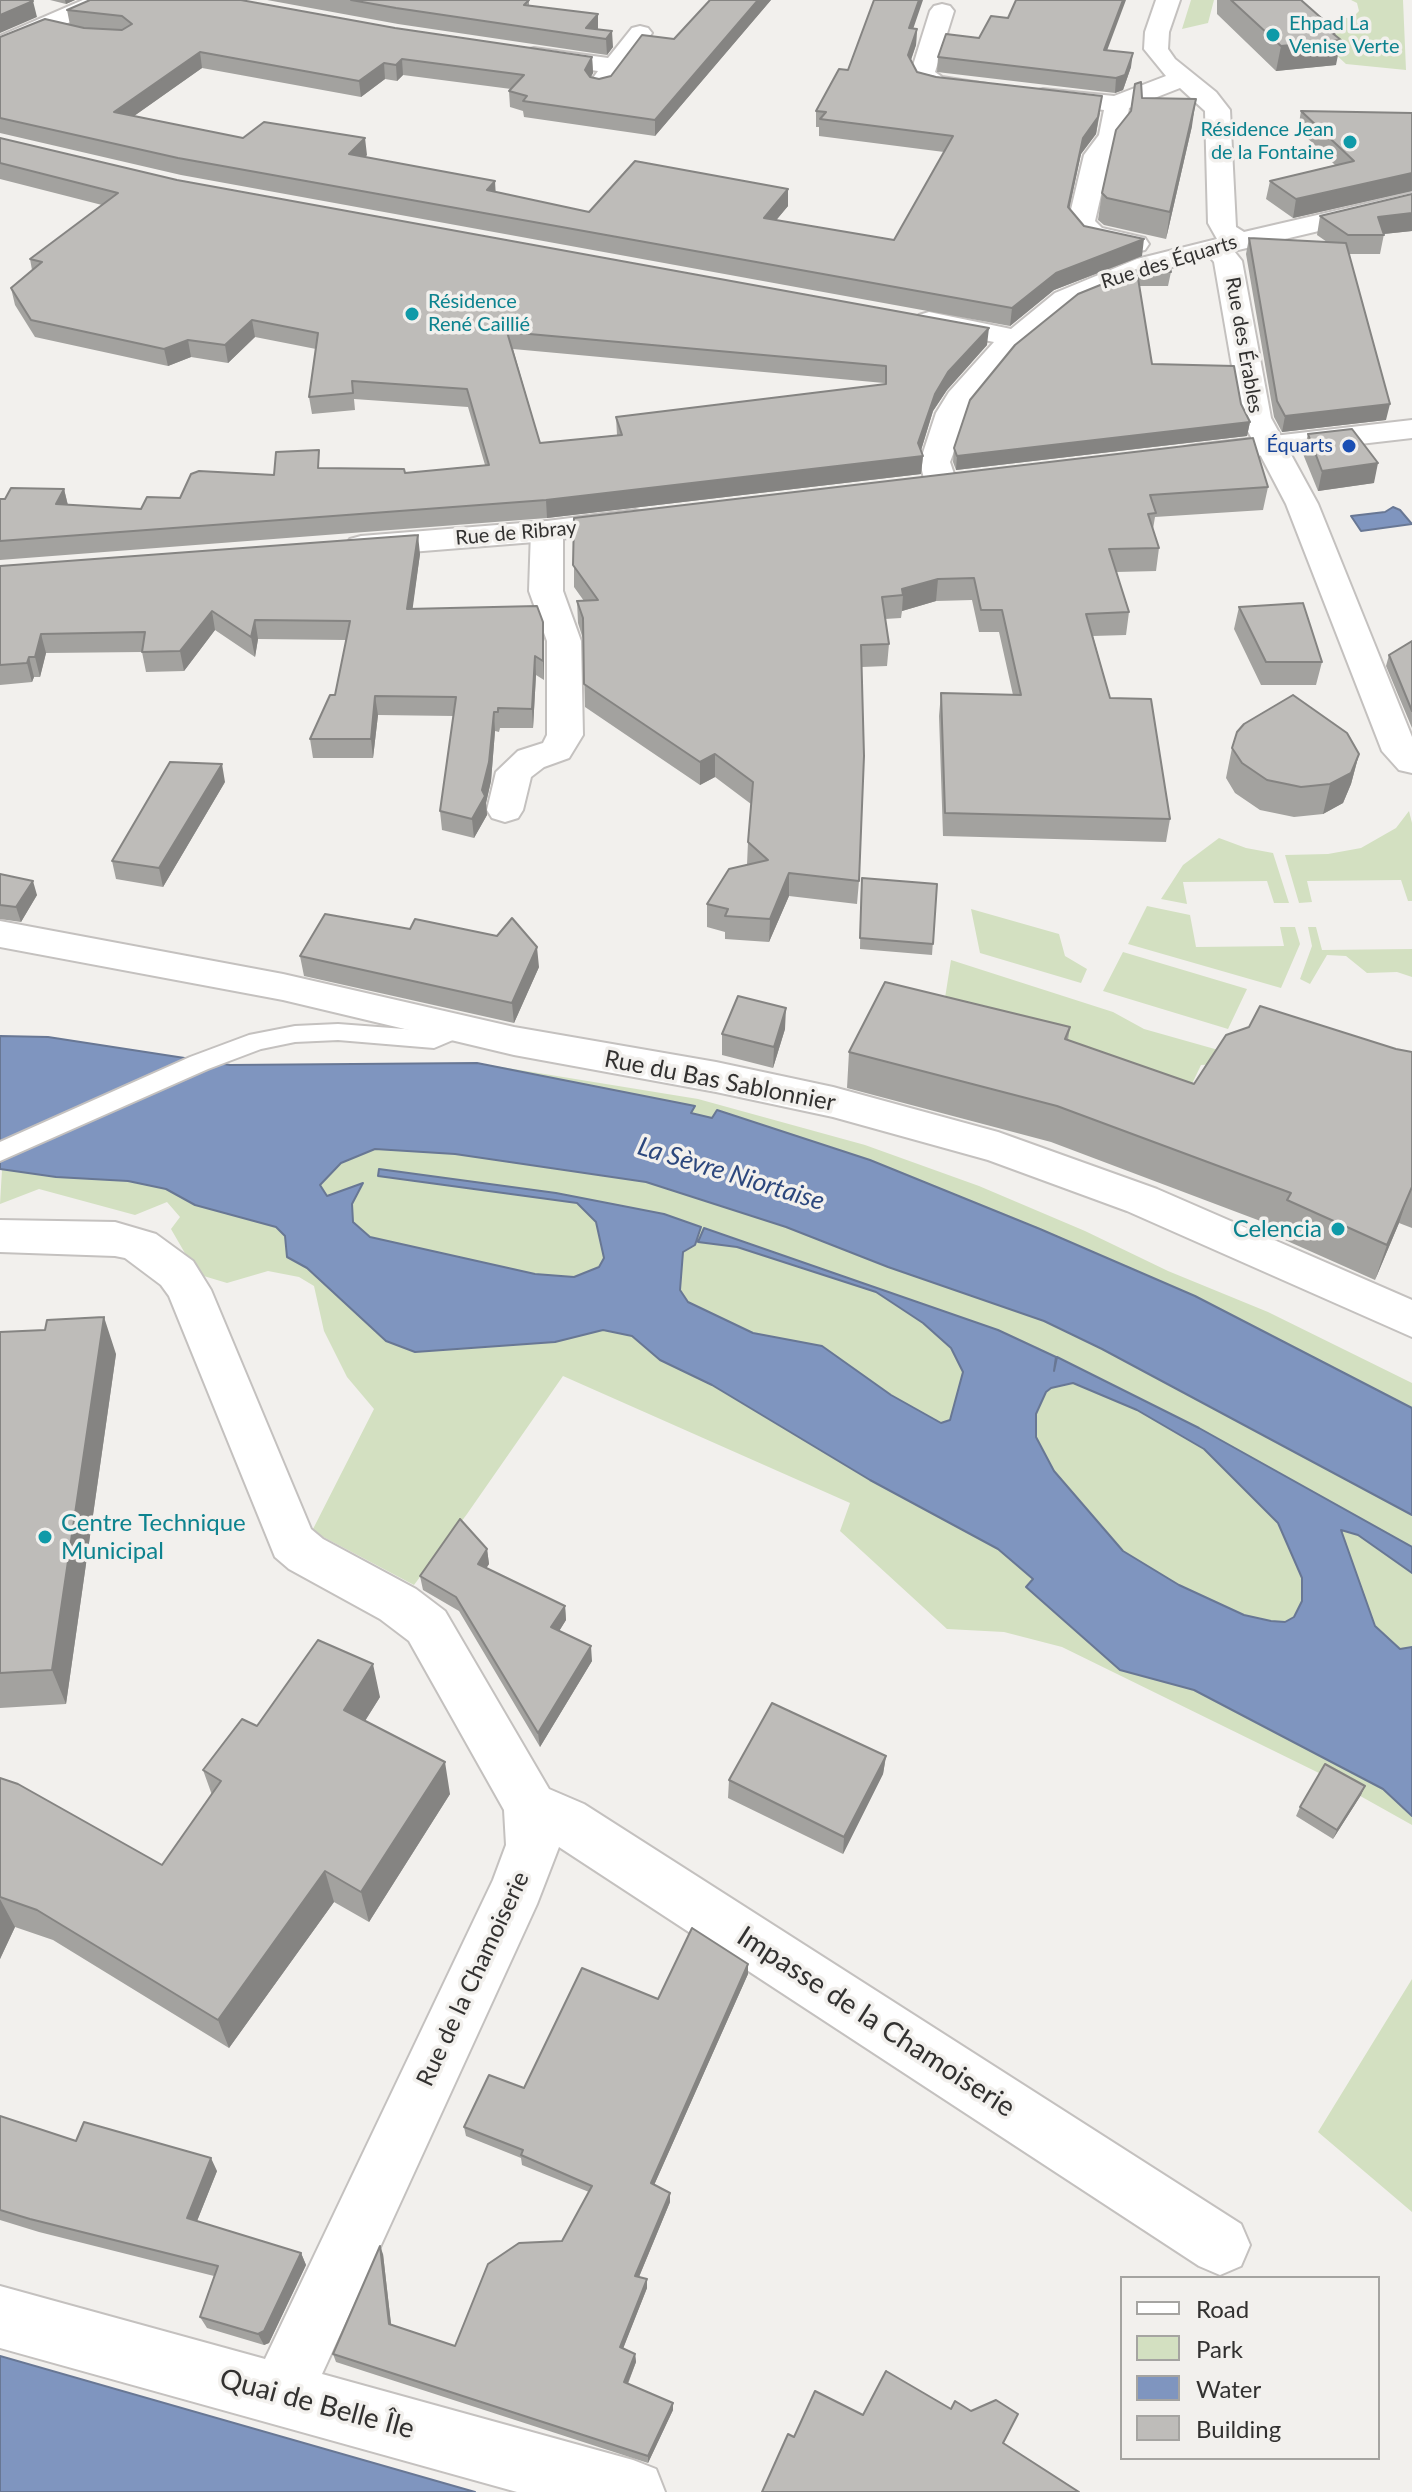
<!DOCTYPE html>
<meta charset="utf-8">
<style>
body{margin:0}
#map{position:relative;width:1412px;height:2492px;overflow:hidden;background:#f2f0ed;font-family:Lato,sans-serif}
canvas{display:block}
.legend{position:absolute;left:1120px;top:2276px;width:260px;height:184px;box-sizing:border-box;background:#f2f0ed;border:2px solid #a5a4a1;margin:0;padding:10px 14px;list-style:none;font-size:24px;color:#323130}
.legend li{display:flex;align-items:center;gap:16px;height:40px}
.legend b{width:40px;border:2px solid #a5a4a1}
</style>
<div id="map">
<canvas width="1412" height="2492"></canvas>
<ul class="legend">
<li><b style="height:10px;background:#fff"></b>Road</li>
<li><b style="height:22px;background:#d3e0c1"></b>Park</li>
<li><b style="height:22px;background:#7f95bf"></b>Water</li>
<li><b style="height:22px;background:#bebcb9"></b>Building</li>
</ul>
</div>
<script>
const c = document.querySelector('canvas').getContext('2d');
c.lineJoin = 'round';
function fill(path, color) {
  c.fillStyle = color;
  c.fill(path, 'evenodd');
}
function poly(rows) {
  const path = new Path2D();
  for (const r of rows) {
    path.moveTo(r[0], r[1]);
    for (let i = 2; i < r.length; i += 2) path.lineTo(r[i], r[i + 1]);
  }
  return path;
}
function strokePath(path, color, width, dash) {
  c.strokeStyle = color;
  c.lineWidth = width;
  c.lineCap = dash ? 'butt' : 'round';
  c.setLineDash(dash || []);
  c.stroke(path);
}
function drawText(font, color, halo, rows, align = 'center') {
  c.font = font + ' Lato,sans-serif';
  c.lineWidth = 7;
  c.setLineDash([]);
  c.textBaseline = 'middle';
  c.strokeStyle = halo;
  c.fillStyle = color;
  for (const [text, x, y, turn = 0] of rows) {
    c.save();
    c.translate(x, y);
    c.rotate((+turn || 0) * Math.PI / 180);
    c.textAlign = isNaN(turn) ? turn : align;
    if (halo) c.strokeText(text, 0, 0);
    c.fillText(text, 0, 0);
    c.restore();
  }
}
fill(poly([
 [1191,0,1214,0,1208,23,1182,29],
 [1351,0,1403,0,1406,70,1346,64,1319,39,1324,21,1353,17,1359,11,1357,3],
 [1409,811,1412,823,1412,901,1408,901,1401,880,1307,881,1312,902,1299,903,1285,855,1328,854,1361,848,1396,828],
 [1219,838,1246,848,1273,853,1289,903,1274,903,1267,881,1183,882,1187,904,1161,899,1183,865],
 [1147,906,1190,915,1196,947,1284,946,1280,927,1295,927,1300,944,1281,988,1128,944],
 [971,909,1059,934,1065,956,1087,969,1081,983,980,953],
 [1308,927,1316,927,1322,950,1412,949,1412,977,1397,972,1367,973,1346,956,1327,955,1310,984,1300,979,1312,946],
 [1123,952,1247,989,1228,1029,1103,991],
 [951,960,1113,1012,1144,1029,1236,1055,1234,1063,1201,1065,1191,1086,945,998],
 [477,1063,698,1099,865,1145,979,1186,1085,1231,1168,1271,1268,1312,1412,1383,1412,1825,1321,1774,1062,1647,1004,1632,947,1629,840,1531,850,1503,563,1376,467,1514,414,1585,312,1531,374,1409,347,1377,324,1331,314,1286,299,1277,268,1271,227,1283,197,1274,171,1229,180,1217,167,1202,135,1215,39,1189,0,1204,2,1170,128,1181,166,1189,195,1205,320,1185,341,1163,374,1149,420,1151],
 [1412,1979,1412,2212,1318,2132]
]), '#d3e0c1');
const water = poly([
 [1393,507,1400,510,1412,524,1361,531,1351,516,1385,512,1393,507],
 [0,1036,48,1037,230,1065,477,1063,695,1106,691,1113,712,1118,717,1110,870,1160,1040,1229,1195,1296,1412,1408,1412,1515,1102,1349,1044,1321,888,1267,786,1227,646,1182,455,1154,375,1149,341,1163,320,1185,327,1196,363,1183,352,1204,353,1222,370,1237,535,1274,574,1277,599,1267,604,1258,596,1222,577,1203,378,1176,379,1169,556,1193,664,1214,701,1227,695,1245,683,1252,680,1290,688,1302,753,1333,822,1346,891,1395,941,1423,950,1420,963,1372,951,1348,923,1323,876,1292,737,1247,698,1242,704,1228,998,1330,1056,1357,1054,1371,1057,1357,1199,1428,1412,1547,1412,1573,1358,1535,1341,1530,1375,1626,1400,1649,1412,1647,1412,1816,1383,1789,1194,1690,1120,1670,1026,1587,1033,1579,998,1549,870,1480,712,1385,660,1360,632,1336,603,1330,555,1342,415,1352,386,1341,307,1268,287,1257,285,1236,276,1227,195,1205,166,1189,128,1181,56,1177,0,1169,0,1036],
 [1073,1383,1137,1410,1204,1449,1278,1523,1302,1578,1302,1601,1294,1617,1285,1622,1271,1621,1244,1615,1179,1585,1123,1551,1054,1471,1036,1437,1036,1414,1046,1392,1051,1388,1073,1383],
 [0,2356,475,2492,0,2492,0,2356]
]);
fill(water, '#7f95bf');
strokePath(water, '#687794', 2);
const service = poly([
 [459,1020,467,1022,471,1028,467,1034,434,1048,338,1040,295,1042,261,1049,208,1069,0,1161,0,1142,190,1057,249,1035,295,1026,338,1024,431,1031,459,1020]
]);
const minor = poly([
 [83,0,114,0,110,5,0,52,0,36,83,0],
 [1156,0,1180,0,1169,32,1168,49,1175,59,1216,92,1230,110,1236,227,1244,232,1412,193,1412,209,1234,251,1242,261,1271,418,1318,504,1412,737,1412,773,1399,770,1382,751,1286,504,1241,418,1214,262,1210,257,1157,271,1075,305,1011,357,973,402,950,462,957,483,952,490,941,492,930,490,925,483,920,462,936,413,949,392,994,342,919,327,915,321,919,315,929,312,1011,329,1055,293,1137,259,1217,239,1208,223,1205,111,1180,88,1129,108,1125,136,1110,156,1095,221,1102,228,1145,238,1149,244,1145,250,1135,252,1083,240,1068,222,1084,155,1099,135,1104,110,1043,103,1034,101,1031,96,1034,91,1043,89,1114,96,1166,76,1144,49,1145,32,1156,0],
 [942,4,950,6,954,11,935,72,942,77,987,84,990,89,987,94,978,96,926,88,910,75,930,11,934,6,942,4],
 [640,26,648,28,652,33,609,90,600,92,591,90,588,85,598,71,534,62,525,60,522,55,525,50,534,48,608,58,632,28,640,26],
 [547,521,558,524,563,531,563,591,581,641,583,735,569,758,544,767,531,777,523,810,518,818,505,822,492,818,487,810,496,772,518,751,543,743,547,735,547,641,529,591,531,531,536,524,547,521],
 [0,1220,115,1222,156,1234,193,1261,211,1290,311,1529,323,1539,416,1589,445,1611,549,1789,584,1804,1241,2224,1250,2245,1241,2266,1220,2275,1199,2266,559,1847,537,1904,322,2374,633,2460,656,2469,665,2492,517,2492,0,2348,0,2286,265,2359,493,1880,506,1845,504,1810,409,1641,380,1619,289,1569,275,1557,169,1296,161,1285,125,1258,115,1256,0,1252,0,1220]
]);
const tertiary = poly([
 [1412,420,1412,438,1196,463,1185,461,1181,454,1185,447,1196,445,1412,420],
 [635,510,646,513,651,520,646,527,547,541,361,556,350,553,345,546,350,539,361,536,547,521,635,510],
 [0,921,283,974,514,1027,716,1062,833,1087,998,1132,1157,1189,1412,1300,1412,1337,1127,1211,988,1160,833,1117,716,1092,514,1055,283,1000,0,947,0,921]
]);
strokePath(service, '#c4c1bf', 4);
strokePath(minor, '#c4c1bf', 4);
strokePath(tertiary, '#c4c1bf', 4);
fill(service, '#fff');
fill(minor, '#fff');
fill(tertiary, '#fff');
fill(poly([
 [50,0,75,0,66,4],
 [267,0,529,0,529,6,598,30,613,47,607,55,398,24],
 [710,0,771,0,655,136,524,117,523,111,510,107,509,91,511,89,403,75,397,81,385,79,361,97,202,68,134,116,243,138,367,155,365,157,496,192,589,212,788,189,788,206,776,220,894,240,944,152,819,136,819,127,816,127,816,111,848,70,913,29,917,29,916,45,911,60,917,72,1100,113,1096,134,1081,154,1069,209,1084,226,1142,256,1054,290,1010,326,181,175,0,133,0,37,70,25,67,10,395,28,592,57,593,73,591,77,599,79,611,76,674,39],
 [1217,0,1301,0,1335,35,1336,65,1276,71,1217,14],
 [1108,50,1131,67,1123,90,1115,93,937,72,938,57],
 [1142,98,1192,126,1166,239,1104,225,1098,220,1102,193],
 [1301,111,1412,113,1412,191,1293,218,1266,199,1270,181,1335,165,1298,129],
 [0,138,177,180,987,345,947,390,933,411,921,450,923,456,921,474,547,518,0,560,0,499,5,499,64,489,68,505,141,509,274,475,321,468,405,473,485,465,468,407,354,399,355,410,312,414,309,397,316,349,255,337,228,363,191,357,168,366,35,337,15,305,11,288,32,270,30,259,102,205,0,179],
 [513,349,884,383,885,384,616,417,617,435,540,443],
 [1412,194,1412,231,1384,234,1380,254,1349,254,1386,420,1282,432,1274,417,1246,254,1249,238,1327,242,1317,235,1320,216],
 [1167,258,1171,272,1168,286,1139,286,1152,364,1241,404,1250,422,1247,436,956,470,953,462,954,448,1078,294],
 [1308,434,1374,483,1318,491,1303,454],
 [1268,487,1263,510,1155,517,1153,529,1159,548,1156,571,1116,572,1129,612,1126,635,1093,636,1110,698,1170,819,1166,842,943,836,939,716,941,693,1013,695,999,632,979,632,972,600,936,601,902,611,901,618,885,619,889,644,887,666,862,667,859,881,857,904,789,896,769,942,725,939,725,932,707,927,707,904,747,865,748,842,751,804,715,777,700,785,585,707,583,639,578,623,577,601,584,601,574,587,574,518],
 [420,554,412,609,544,642,544,680,536,675,533,728,500,728,499,732,495,731,491,781,486,803,487,815,474,838,442,830,440,811,454,716,378,715,373,758,313,758,310,739,335,695,346,640,258,639,255,657,215,630,184,671,146,672,142,652,46,653,40,677,34,677,32,682,0,685,0,566],
 [1239,607,1322,662,1316,685,1261,685,1234,629],
 [1412,641,1412,728,1386,666,1389,655],
 [1232,748,1359,754,1351,784,1343,803,1323,814,1294,817,1260,810,1235,793,1226,778],
 [225,782,163,887,116,879,112,861],
 [0,874,37,895,21,922,0,919],
 [937,884,932,955,860,949,861,889],
 [410,929,539,967,514,1023,304,976,300,956],
 [1070,1027,1068,1040,1194,1084,1396,1049,1412,1052,1412,1228,1399,1223,1375,1280,1276,1236,1279,1228,1051,1142,847,1088,849,1052],
 [785,1029,773,1068,722,1055,722,1034],
 [45,1330,116,1354,66,1704,0,1708,0,1332],
 [487,1549,489,1564,486,1568,565,1606,566,1620,559,1631,592,1661,540,1747,459,1611,423,1590,420,1576],
 [380,1697,365,1721,450,1794,369,1922,334,1902,229,2048,53,1940,15,1927,0,1959,0,1778,162,1865,212,1795,203,1770,257,1726],
 [886,1756,883,1774,843,1854,728,1798,729,1780],
 [1365,1786,1361,1795,1333,1839,1296,1816,1300,1807],
 [748,1964,748,1974,654,2185,670,2202,639,2277,647,2279,647,2288,623,2348,635,2354,636,2362,628,2384,673,2410,648,2463,336,2362,333,2354,383,2254,391,2325,455,2346,562,2241,589,2192,522,2165,521,2158,466,2136,464,2127,658,1999],
 [0,2116,76,2141,217,2171,197,2221,301,2253,306,2265,269,2343,264,2345,207,2328,200,2317,214,2276,39,2232,0,2220]
]), '#a3a29f');
fill(poly([
 [65,0,75,0,66,4],
 [758,0,771,0,655,136,655,120],
 [919,0,923,0,908,44,909,28],
 [1123,0,1126,0,1102,64,1104,50],
 [33,1,37,17,0,33,0,15],
 [598,14,598,30,586,28],
 [917,29,916,45,907,71,908,55],
 [612,31,613,47,607,55,606,39],
 [1336,31,1334,41,1341,40,1336,65,1276,71,1281,46],
 [200,52,202,68,117,128,114,112],
 [1133,53,1131,67,1123,90,1115,93,1116,78],
 [592,57,593,73,585,87,585,70],
 [402,59,403,75,397,81,396,65],
 [384,63,385,79,361,97,359,81],
 [1102,96,1096,134,1081,154,1066,224,1068,207,1083,138],
 [1196,99,1192,126,1166,239,1170,212],
 [365,138,367,155,351,170,349,154],
 [1412,173,1412,191,1293,218,1296,199],
 [495,181,496,198,487,190],
 [788,189,788,206,764,235,764,218],
 [1412,213,1412,231,1374,235,1378,217],
 [1144,239,1142,256,1054,290,1010,326,1012,308,1056,273],
 [252,320,255,337,228,363,225,345],
 [989,328,987,345,947,390,933,411,919,457,923,456,921,474,547,518,546,500,918,443,935,394,948,372],
 [188,340,191,357,168,366,164,349],
 [1390,404,1386,420,1282,432,1285,416],
 [1250,422,1247,436,956,470,957,456],
 [1378,463,1374,483,1318,491,1322,471],
 [64,489,68,506,56,504],
 [418,535,420,554,410,628,407,609],
 [938,579,936,601,902,611,903,595,902,589],
 [212,611,215,630,184,671,180,651],
 [255,620,258,639,255,657,251,637],
 [543,622,544,642,544,680,543,661],
 [41,634,46,653,40,677,35,657],
 [535,656,536,675,533,728,532,709],
 [29,657,34,677,32,682,27,663],
 [375,696,378,715,373,758,371,739],
 [494,712,495,731,491,781,486,803,487,815,474,838,472,819,482,790],
 [715,754,715,777,700,785,700,762],
 [1359,754,1351,784,1343,803,1323,814,1330,784],
 [222,764,225,782,163,887,159,868],
 [789,873,789,896,769,942,770,919],
 [33,881,37,895,21,922,16,907],
 [537,947,539,967,514,1023,512,1003],
 [786,1008,785,1029,773,1068,774,1047],
 [1411,1187,1399,1223,1375,1280,1387,1245],
 [104,1317,116,1354,66,1704,52,1670],
 [487,1549,489,1564,480,1578,478,1564],
 [565,1606,566,1620,553,1641,551,1627],
 [591,1646,592,1661,540,1747,538,1733],
 [373,1664,380,1697,351,1743,344,1710],
 [886,1756,883,1774,843,1854,844,1837],
 [445,1762,450,1794,369,1922,361,1892],
 [1365,1786,1361,1795,1333,1839,1337,1830],
 [325,1871,334,1902,229,2048,218,2020],
 [0,1899,15,1927,0,1959],
 [748,1964,748,1974,651,2192,651,2183],
 [211,2158,217,2171,193,2231,187,2218],
 [670,2193,670,2202,636,2284,635,2276],
 [380,2246,383,2254,392,2332,389,2324],
 [301,2253,306,2265,269,2343,264,2345,258,2334],
 [647,2279,647,2288,621,2354,620,2347],
 [635,2354,636,2362,625,2390,624,2382],
 [673,2403,673,2410,648,2463,648,2456]
]), '#858482');
const building = poly([
 [0,0,29,0,33,1,0,15,0,0],
 [90,0,241,0,395,28,592,57,585,70,590,77,599,79,611,76,642,35,674,39,710,0,758,0,655,120,523,101,527,96,509,91,524,75,402,59,396,65,384,63,359,81,200,52,114,112,243,138,264,122,365,138,349,154,495,181,487,190,589,212,635,161,788,189,764,218,894,240,953,136,820,119,826,112,816,111,839,69,848,70,874,0,919,0,909,28,917,29,908,55,917,72,936,77,1102,96,1098,117,1083,138,1068,207,1084,226,1144,239,1056,273,1012,308,178,158,0,118,0,37,45,19,84,28,122,30,132,24,122,16,67,10,90,0],
 [351,0,529,0,524,5,598,14,586,28,612,31,606,39,396,8,351,0],
 [1016,0,1123,0,1104,50,1133,53,1125,75,1116,78,938,57,946,34,979,38,991,16,1008,18,1016,0],
 [1231,0,1301,0,1336,31,1331,32,1341,40,1281,46,1231,0],
 [1141,82,1142,98,1196,99,1170,212,1107,198,1102,193,1116,130,1131,111,1135,84,1141,82],
 [1301,111,1412,113,1412,173,1296,199,1270,181,1354,161,1301,111],
 [0,138,177,180,989,328,948,372,935,394,918,443,923,456,546,500,0,541,0,499,5,499,11,488,64,489,56,504,141,509,147,497,180,498,191,474,199,471,274,475,276,452,319,450,318,468,404,469,405,473,489,465,467,389,352,381,353,393,309,397,318,333,252,320,225,345,188,340,164,349,31,320,11,288,42,262,30,259,118,193,0,163,0,138],
 [507,332,886,366,886,384,616,417,622,435,540,443,507,332],
 [1412,194,1412,213,1378,217,1384,235,1348,235,1320,216,1412,194],
 [1249,238,1346,243,1390,404,1285,416,1277,401,1249,238],
 [1167,258,1171,272,1137,272,1152,364,1234,366,1241,404,1250,422,957,456,954,448,970,400,1015,345,1078,294,1167,258],
 [1352,429,1378,463,1322,471,1308,434,1352,429],
 [1253,438,1268,487,1150,495,1156,513,1148,514,1159,548,1109,549,1129,612,1086,614,1110,698,1151,699,1170,819,945,813,941,693,1021,695,1002,610,981,610,974,578,938,579,902,589,903,595,882,597,889,644,861,645,864,756,859,881,789,873,770,919,725,916,728,909,707,904,729,869,768,860,748,842,753,782,715,754,700,762,584,684,583,618,577,601,598,600,573,565,574,518,1253,438],
 [418,535,407,609,537,606,543,622,543,661,535,656,532,709,498,708,498,712,494,712,489,762,482,790,485,796,472,819,440,811,456,697,375,696,371,739,310,739,330,695,335,695,350,621,255,620,251,637,212,611,180,651,142,652,145,632,41,634,35,657,29,657,27,663,0,665,0,566,418,535],
 [1303,603,1322,662,1266,662,1239,607,1303,603],
 [1412,641,1412,711,1389,655,1412,641],
 [1293,695,1347,733,1359,754,1351,773,1330,784,1301,787,1267,780,1242,763,1232,748,1237,732,1244,724,1293,695],
 [170,762,222,764,159,868,112,861,170,762],
 [0,874,33,881,16,907,0,905,0,874],
 [862,878,937,884,933,944,860,938,862,878],
 [325,914,410,929,415,919,497,936,512,918,537,947,512,1003,300,956,325,914],
 [885,982,1070,1027,1065,1039,1194,1084,1226,1035,1249,1027,1260,1006,1396,1049,1412,1052,1412,1187,1387,1245,1287,1200,1291,1193,1057,1106,849,1052,885,982],
 [738,996,786,1008,774,1047,722,1034,738,996],
 [104,1317,52,1670,0,1673,0,1332,45,1330,47,1320,104,1317],
 [460,1519,487,1549,478,1564,565,1606,551,1627,591,1646,538,1733,456,1597,420,1576,460,1519],
 [318,1640,373,1664,344,1710,445,1762,361,1892,325,1871,218,2020,37,1910,0,1897,0,1778,18,1784,162,1865,221,1781,203,1770,242,1719,257,1726,318,1640],
 [772,1703,886,1756,844,1837,729,1780,772,1703],
 [1325,1764,1365,1786,1337,1830,1300,1807,1325,1764],
 [692,1928,748,1964,651,2183,670,2193,635,2276,647,2279,620,2347,635,2354,624,2382,673,2403,648,2456,333,2354,380,2246,389,2324,455,2346,488,2264,519,2243,562,2241,592,2186,521,2155,523,2150,464,2127,489,2075,524,2088,582,1968,658,1999,692,1928],
 [0,2116,76,2141,84,2122,211,2158,187,2218,301,2253,264,2331,258,2334,200,2317,218,2266,30,2219,0,2210,0,2116],
 [886,2371,951,2409,955,2401,971,2411,996,2400,1018,2414,1003,2443,1079,2492,762,2492,788,2434,794,2437,815,2391,863,2415,886,2371]
]);
fill(building, '#bebcb9');
strokePath(building, '#858482', 2);
for (const [x, y, r, color] of [
 [1273,35,8,"#0f9aa8"],
 [1350,142,8,"#0f9aa8"],
 [412,314,8,"#0f9aa8"],
 [1349,446,8,"#1a4fb4"],
 [1338,1229,8,"#0f9aa8"],
 [45,1537,8,"#0f9aa8"]
]) {
  const dot = new Path2D();
  dot.arc(x, y, r, 0, 2 * Math.PI);
  c.fillStyle = color;
  c.fill(dot);
  strokePath(dot, '#f2f0ed', 3);
}
drawText('20px', '#0d838f', '#f2f0ed', [
 ["Ehpad La",1289,24],
 ["Venise Verte",1289,47],
 ["Résidence Jean",1334,130,"right"],
 ["de la Fontaine",1334,153,"right"],
 ["Résidence",428,302],
 ["René Caillié",428,325]
], 'left');
drawText('20px', '#323130', '#f2f0ed', [
 ["Rue des Équarts",1169,262,-17],
 ["Rue des Érables",1244,345,80],
 ["Rue de Ribray",516,533,-5]
]);
drawText('20px', '#164399', '#f2f0ed', [
 ["Équarts",1333,446]
], 'right');
drawText('24px', '#323130', '#f2f0ed', [
 ["Rue du Bas Sablonnier",720,1081,11],
 ["Rue de la Chamoiserie",473,1979,-65]
]);
drawText('24px', '#0d838f', '#f2f0ed', [
 ["Celencia",1322,1229],
 ["Centre Technique",61,1523,"left"],
 ["Municipal",61,1551,"left"]
], 'right');
drawText('italic 26px', '#2c477d', '#f2f0ed', [
 ["La Sèvre Niortaise",731,1174,17]
]);
drawText('28px', '#323130', '#f2f0ed', [
 ["Impasse de la Chamoiserie",876,2022,33],
 ["Quai de Belle Île",317,2404,15]
]);
</script>
